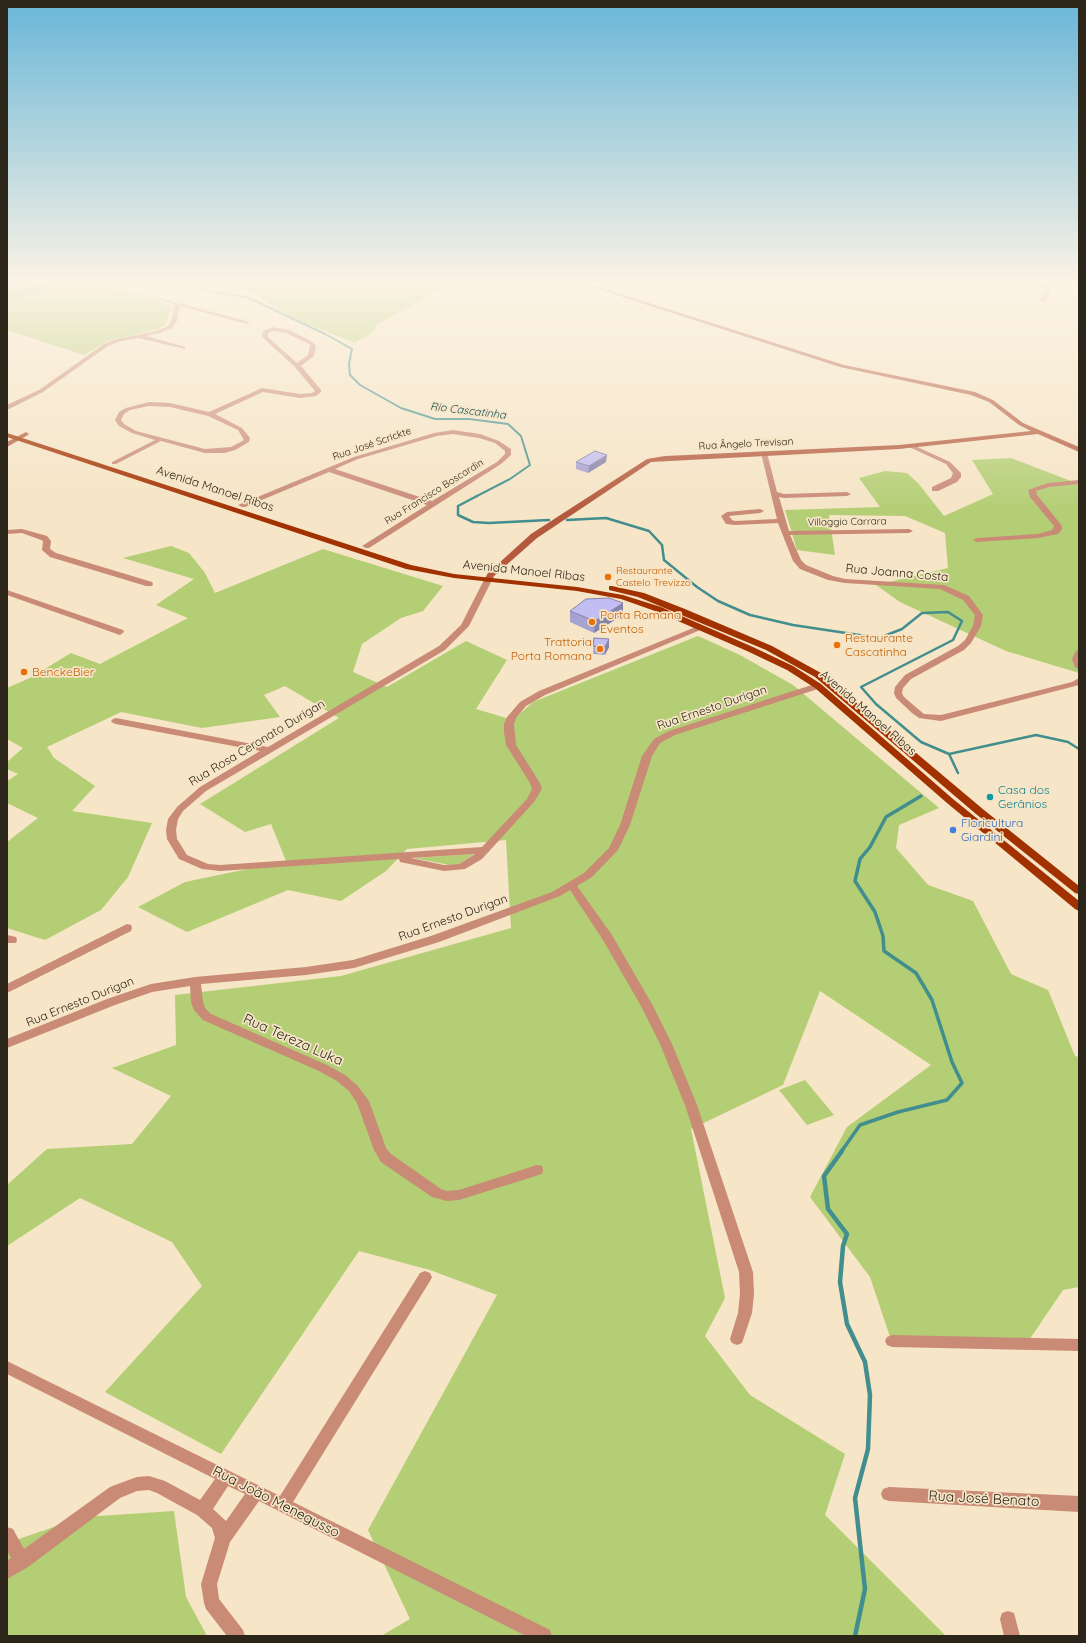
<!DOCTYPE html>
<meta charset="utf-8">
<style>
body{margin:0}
#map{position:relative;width:1086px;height:1643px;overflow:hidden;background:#f6e5c6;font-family:Quicksand,sans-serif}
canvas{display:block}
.frame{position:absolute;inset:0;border:8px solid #2c261a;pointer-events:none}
</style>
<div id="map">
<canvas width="1086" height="1643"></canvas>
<div class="frame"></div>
</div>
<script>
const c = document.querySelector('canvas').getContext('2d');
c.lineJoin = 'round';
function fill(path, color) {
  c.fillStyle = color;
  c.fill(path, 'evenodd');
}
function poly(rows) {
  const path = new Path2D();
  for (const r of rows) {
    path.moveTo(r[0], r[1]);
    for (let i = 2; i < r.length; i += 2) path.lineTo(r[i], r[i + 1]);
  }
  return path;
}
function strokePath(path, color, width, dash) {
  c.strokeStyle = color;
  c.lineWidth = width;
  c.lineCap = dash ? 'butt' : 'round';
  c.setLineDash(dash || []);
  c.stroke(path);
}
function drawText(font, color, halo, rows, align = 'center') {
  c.font = font + ' Quicksand,sans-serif';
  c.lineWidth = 3.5;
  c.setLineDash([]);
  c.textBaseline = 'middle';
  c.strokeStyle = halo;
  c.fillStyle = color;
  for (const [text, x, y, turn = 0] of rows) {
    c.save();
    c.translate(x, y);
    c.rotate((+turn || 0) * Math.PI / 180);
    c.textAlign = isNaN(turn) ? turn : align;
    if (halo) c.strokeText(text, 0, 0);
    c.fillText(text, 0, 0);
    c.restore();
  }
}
fill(poly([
 [7,283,95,283,92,284,148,296,172,307,165,325,158,329,108,341,84,355,7,330],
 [158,283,454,283,376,325,374,331,355,343,300,321,249,291],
 [1011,458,1079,484,1079,673,1006,651,900,602,876,585,948,568,945,533,905,516,829,515,835,555,797,550,785,510,880,507,859,478,885,471,907,473,918,483,944,516,993,494,972,460],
 [171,546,189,553,205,573,215,593,323,549,443,586,423,611,401,618,362,644,353,672,387,687,466,641,507,660,476,709,513,720,533,702,698,636,740,655,793,685,939,808,899,825,896,848,928,885,973,901,1011,974,1048,990,1075,1056,1079,1057,1079,1287,1063,1290,1027,1343,891,1340,870,1277,810,1197,847,1127,931,1065,820,991,783,1085,691,1129,725,1298,705,1336,750,1395,845,1454,825,1515,946,1636,381,1636,410,1619,368,1530,497,1295,430,1270,359,1251,221,1454,105,1392,202,1286,172,1242,80,1198,7,1246,7,1185,47,1149,132,1144,171,1096,112,1068,176,1045,175,995,341,976,511,928,506,840,407,849,386,871,341,901,288,890,187,932,138,907,185,882,286,861,271,824,245,832,200,804,339,718,285,686,264,695,280,717,202,728,121,712,47,747,54,758,95,786,72,811,152,823,128,877,101,910,45,940,7,928,7,842,38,818,7,803,7,781,18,774,7,769,7,762,23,748,7,739,7,688,30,678,71,653,100,664,188,618,156,605,194,579,123,558],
 [474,854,459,864,450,865,413,858],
 [805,1080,834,1115,807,1125,779,1090],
 [174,1511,186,1597,207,1636,7,1636,7,1543,83,1517]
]), '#b3ce74');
const water = poly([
 [49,283,61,283,7,300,7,296,49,283]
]);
fill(water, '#4cbac0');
strokePath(water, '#428e8e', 1);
strokePath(poly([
 [124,283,185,285,218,293,247,297,325,334,352,349,349,364,350,375,360,385,401,408,435,419,469,419,508,424,521,436,530,465,510,479,475,497]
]), '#428e8e', 2);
strokePath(poly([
 [477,496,458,506,458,515,473,522,489,523,549,520],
 [567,520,606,518,649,531,662,545,664,560,697,587,718,601,750,615,793,625,879,638,902,629,922,613,948,612,962,621,953,640,861,687,876,704,921,742,949,754,958,773],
 [949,754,1036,735,1068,742,1079,749]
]), '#428e8e', 2.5);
strokePath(poly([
 [841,1152,860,1125,898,1112,947,1100,962,1083,952,1062,932,1000,916,973,884,951,883,936,875,912,855,881,860,859,870,847,886,817,921,796]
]), '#428e8e', 3.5);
strokePath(poly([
 [842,1151,824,1176,828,1209,847,1234,843,1246,840,1282,847,1324,865,1362,870,1395,868,1449,855,1498,865,1589,855,1636]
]), '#428e8e', 4.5);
fill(poly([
 [1001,283,1048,284,1049,283,1054,283,1046,300,1043,302,1040,300,1046,288,1002,286,999,284,1001,283],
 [1072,283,1079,283,1079,285,1075,285,1072,283],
 [156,297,250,322,247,324,180,306,177,321,172,328,160,333,146,336,185,347,185,349,139,338,121,341,108,346,43,392,7,410,7,405,39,390,104,344,117,339,156,331,168,326,171,321,175,304,156,299,156,297],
 [273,327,289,330,313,342,316,346,314,356,301,366,321,390,321,392,316,396,300,398,263,392,215,414,242,428,250,438,249,442,235,450,224,453,205,453,161,441,116,464,112,464,112,462,155,440,132,433,119,426,115,420,119,412,126,408,149,402,170,403,209,412,262,388,300,394,312,393,315,391,295,367,262,337,263,331,273,327],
 [274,331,286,333,309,344,310,346,308,355,297,363,268,337,268,333,274,331],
 [149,406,170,407,208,416,238,430,244,440,231,447,205,449,136,431,124,424,121,420,124,414,130,410,149,406],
 [453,430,480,434,499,441,511,449,511,455,501,464,369,548,366,548,362,546,427,505,329,472,245,507,242,507,238,505,354,457,434,433,453,430],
 [453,434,479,438,495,443,505,451,505,454,497,462,432,501,335,469,358,459,437,436,453,434],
 [909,445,913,445,950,462,961,473,961,477,957,482,938,491,932,491,932,487,951,478,953,473,946,464,909,447,909,445],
 [764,451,767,453,777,492,784,494,847,492,851,494,847,496,784,498,779,497,789,531,909,529,913,531,909,533,790,535,801,560,806,565,833,576,845,579,944,585,969,596,983,615,981,626,971,643,964,650,911,679,903,688,902,693,904,697,918,709,924,714,941,715,1072,682,1079,678,1079,685,941,721,919,718,912,713,896,698,894,693,895,687,905,675,958,646,965,640,973,626,975,615,963,600,940,589,845,583,828,580,800,569,793,561,778,523,735,525,726,524,721,516,727,512,760,509,764,511,760,513,729,516,732,520,735,521,777,519,761,453,764,451],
 [1079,480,1079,484,1049,487,1036,491,1037,495,1062,526,1062,529,1058,534,1038,538,977,542,973,540,977,538,1038,534,1052,530,1054,526,1030,497,1028,490,1048,483,1079,480],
 [22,529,47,536,51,541,50,549,56,553,152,582,153,584,152,586,146,586,50,557,42,550,43,541,41,540,22,533,7,534,7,530,22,529],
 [485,578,491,578,492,580,469,626,445,650,206,791,183,811,178,819,176,830,177,839,187,855,208,864,220,865,482,847,527,799,532,789,530,783,506,745,504,732,504,724,507,717,520,702,539,691,698,626,704,626,705,628,545,695,526,706,516,718,514,724,516,745,540,783,542,789,534,802,482,859,465,869,444,871,400,862,399,859,220,871,202,869,179,859,167,839,166,830,168,819,177,807,200,787,260,751,116,724,113,723,111,721,113,719,116,718,268,747,439,646,461,625,485,578],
 [475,854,459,864,444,865,411,858,475,854],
 [7,590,123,630,124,632,120,635,117,634,7,595,7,590],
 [1079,650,1079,670,1075,667,1072,659,1076,651,1079,650],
 [818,683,821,684,822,686,821,688,675,735,660,743,652,756,630,825,618,850,592,877,577,886,612,935,653,1006,672,1044,697,1105,753,1272,754,1294,752,1313,742,1343,737,1345,732,1343,730,1339,738,1313,740,1294,739,1272,685,1105,660,1044,641,1006,603,940,570,890,560,896,439,942,354,968,306,975,201,984,203,1002,205,1008,211,1014,327,1065,345,1075,357,1085,369,1101,386,1148,391,1154,441,1189,447,1191,459,1190,537,1165,542,1166,543,1170,542,1174,459,1200,447,1201,432,1197,381,1162,374,1150,357,1103,349,1091,337,1081,319,1071,203,1020,194,1010,191,1002,190,986,152,992,115,1005,7,1048,7,1039,107,999,151,984,195,977,306,967,353,960,431,936,552,892,584,873,609,848,620,825,642,756,654,739,669,731,818,683],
 [127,924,131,925,132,928,131,931,7,993,7,984,127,924],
 [7,935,16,937,17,940,16,943,7,943,7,935],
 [425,1271,430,1273,432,1277,430,1281,293,1502,550,1630,552,1636,526,1636,259,1501,230,1542,217,1584,219,1599,243,1630,245,1636,227,1636,206,1609,204,1603,201,1584,215,1538,212,1528,197,1515,157,1493,149,1490,137,1491,120,1498,28,1567,7,1579,7,1561,11,1558,7,1550,7,1527,13,1529,24,1549,110,1487,115,1485,137,1477,149,1476,165,1481,200,1500,215,1479,7,1374,7,1361,280,1496,420,1273,425,1271],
 [228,1486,245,1494,226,1521,213,1509,228,1486],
 [892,1335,1079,1339,1079,1351,892,1347,887,1345,885,1341,887,1337,892,1335],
 [889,1487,1079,1496,1079,1512,889,1501,883,1499,881,1494,883,1489,889,1487],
 [1008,1611,1014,1613,1020,1636,1004,1636,1000,1619,1002,1613,1008,1611]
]), '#c98a76');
fill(poly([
 [579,283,586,283,844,365,975,392,993,400,1023,423,1079,447,1079,452,1038,434,899,449,651,462,537,538,494,576,491,582,485,582,484,580,488,573,531,534,647,459,665,456,899,445,1031,431,1019,425,989,402,971,395,840,367,579,283],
 [26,432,29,434,28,435,7,447,7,442,26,432]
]), '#b4593d');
fill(poly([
 [7,433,411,565,454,574,577,587,623,595,661,607,753,647,793,666,821,684,953,799,1079,901,1079,911,1075,909,947,803,815,688,787,670,747,651,655,611,621,599,577,591,454,578,406,569,7,437,7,433],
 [609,586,612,586,644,593,685,609,772,646,821,673,984,810,1079,886,1079,894,1075,893,976,814,815,677,766,650,638,597,609,590,609,586]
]), '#a23100');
fill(poly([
 [576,462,606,462,588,473,576,469],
 [623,603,623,615,594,633,570,622,570,611],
 [594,638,609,639,609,647,605,655,593,654]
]), '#a7a3d0');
fill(poly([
 [607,455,606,462,588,473,589,466],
 [623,603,623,615,594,633,595,621],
 [609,639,609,647,605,655,605,647]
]), '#8884a9');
const building = poly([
 [595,451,607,455,589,466,576,462,595,451],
 [609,598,623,603,595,621,570,611,586,599,609,598],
 [594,638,609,639,605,647,593,646,594,638]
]);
fill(building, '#c2bdf2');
strokePath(building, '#8884a9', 1);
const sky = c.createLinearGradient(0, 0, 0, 513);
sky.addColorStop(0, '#69b6d8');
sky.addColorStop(0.55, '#fbf3e5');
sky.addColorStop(1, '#fbf3e500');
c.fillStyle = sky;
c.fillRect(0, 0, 1086, 513);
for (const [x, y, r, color] of [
 [608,577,4,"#e8710a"],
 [592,622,4,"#e8710a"],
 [837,645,4,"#e8710a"],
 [600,649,4,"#e8710a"],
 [24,672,4,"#e8710a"],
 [990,797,4,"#0f9aa8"],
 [953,830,4,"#3f7fe0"]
]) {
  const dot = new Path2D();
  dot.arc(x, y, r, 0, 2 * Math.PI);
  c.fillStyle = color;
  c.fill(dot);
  strokePath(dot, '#f6e5c6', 1.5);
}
drawText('10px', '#2c261a', '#f6e5c6', [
 ["Rua José Scrickte",372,444,-19],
 ["Rua Ângelo Trevisan",746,444,-3],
 ["Rua Francisco Boscardin",434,492,-32],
 ["Villaggio Carrara",847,522,-1]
]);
drawText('10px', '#c56008', '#f6e5c6', [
 ["Restaurante",616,571],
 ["Castelo Trevizzo",616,583]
], 'left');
drawText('italic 11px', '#165559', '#f6e5c6', [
 ["Rio Cascatinha",468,411,7]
]);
drawText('12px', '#2c261a', '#f6e5c6', [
 ["Avenida Manoel Ribas",215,489,18],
 ["Avenida Manoel Ribas",524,571,6],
 ["Rua Joanna Costa",897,573,5],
 ["Rua Ernesto Durigan",712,708,-19],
 ["Avenida Manoel Ribas",868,713,41],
 ["Rua Rosa Ceronato Durigan",257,743,-31],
 ["Rua Ernesto Durigan",453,918,-20],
 ["Rua Ernesto Durigan",80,1002,-22]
]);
drawText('12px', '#c56008', '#f6e5c6', [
 ["Porta Romana",600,615],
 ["Eventos",600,629],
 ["Restaurante",845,638],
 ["Cascatinha",845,652],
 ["Trattoria",592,642,"right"],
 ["Porta Romana",592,656,"right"],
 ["BenckeBier",32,672]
], 'left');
drawText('12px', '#0d838f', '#f6e5c6', [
 ["Casa dos",998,790],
 ["Gerânios",998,804]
], 'left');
drawText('12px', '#366cbe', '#f6e5c6', [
 ["Floricultura",961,823],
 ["Giardini",961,837]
], 'left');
drawText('14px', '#2c261a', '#f6e5c6', [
 ["Rua Tereza Luka",293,1040,24],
 ["Rua José Benato",984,1499,3],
 ["Rua João Menegusso",276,1502,27]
]);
</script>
